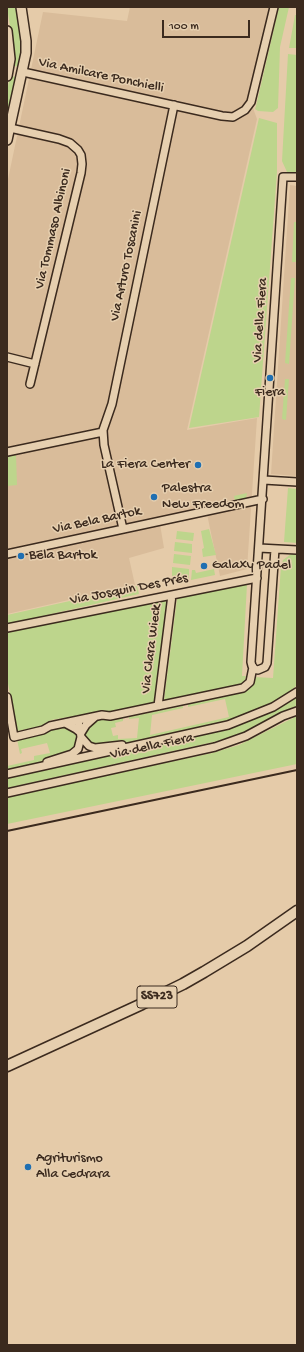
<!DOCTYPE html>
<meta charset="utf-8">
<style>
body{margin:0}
#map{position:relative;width:304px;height:1352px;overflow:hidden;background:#e5cba9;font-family:"Gochi Hand",sans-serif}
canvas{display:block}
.frame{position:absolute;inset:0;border:8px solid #3b2a1e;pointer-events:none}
.scale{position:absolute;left:162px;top:20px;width:88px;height:18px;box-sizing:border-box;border:2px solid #3b2a1e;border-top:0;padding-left:5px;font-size:12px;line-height:14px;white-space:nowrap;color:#3b2a1e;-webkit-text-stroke:3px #e6cfaf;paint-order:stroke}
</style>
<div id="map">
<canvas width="304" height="1352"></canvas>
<div class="frame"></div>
<div class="scale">100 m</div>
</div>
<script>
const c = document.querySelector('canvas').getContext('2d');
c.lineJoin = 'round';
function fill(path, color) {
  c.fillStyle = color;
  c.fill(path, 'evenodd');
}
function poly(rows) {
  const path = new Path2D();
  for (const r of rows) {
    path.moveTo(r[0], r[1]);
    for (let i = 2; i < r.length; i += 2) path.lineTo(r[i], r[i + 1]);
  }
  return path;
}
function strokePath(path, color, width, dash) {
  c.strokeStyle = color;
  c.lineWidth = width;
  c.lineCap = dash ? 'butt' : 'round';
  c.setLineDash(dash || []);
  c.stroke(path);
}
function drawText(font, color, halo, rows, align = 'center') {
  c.font = font + ' "Gochi Hand",sans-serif';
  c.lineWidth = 3;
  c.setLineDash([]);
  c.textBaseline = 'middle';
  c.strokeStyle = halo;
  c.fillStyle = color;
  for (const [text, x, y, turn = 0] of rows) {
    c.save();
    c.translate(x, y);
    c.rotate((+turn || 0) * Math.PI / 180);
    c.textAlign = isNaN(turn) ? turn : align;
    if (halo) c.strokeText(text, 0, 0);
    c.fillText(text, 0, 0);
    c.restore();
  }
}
fill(poly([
 [130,7,277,7,253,108,257,119,187,430,257,418,247,569,220,576,207,514,160,524,164,548,129,558,135,585,7,614,7,184,43,12,127,21],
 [290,185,297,186,297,476,271,474]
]), '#d9bc9a');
fill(poly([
 [7,7,18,7,23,44,21,67,14,66,15,58],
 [279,7,289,7,280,47,278,108,273,112,258,111,255,109,256,106],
 [295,15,297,15,297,48,289,48],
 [288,54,297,55,297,173,287,172,282,161],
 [10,76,18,77,7,127,7,91],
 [259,118,277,123,277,172,259,417,189,428],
 [294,222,297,222,296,262,292,262],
 [291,278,295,278,289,364,285,363],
 [285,379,289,379,286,420,282,419],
 [16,455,17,485,7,486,7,457],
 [288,488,297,489,297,543,284,542],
 [247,493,246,498,235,501,234,496],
 [209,529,216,555,203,557,202,549,204,548,201,531],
 [177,531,194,533,193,541,176,539],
 [175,542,192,544,192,553,174,551],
 [174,554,191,556,190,565,173,563],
 [291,554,297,554,296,686,283,698,275,702,232,720,133,743,122,743,101,746,91,744,86,739,85,735,87,727,95,721,103,719,110,720,110,721,123,718,123,721,115,723,116,727,111,728,113,736,118,735,118,739,137,738,139,718,129,719,129,717,183,706,183,708,152,715,150,735,229,717,225,699,188,707,188,704,244,692,252,685,254,677,273,678,281,566,283,560],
 [172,567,189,569,189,578,172,576],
 [214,569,215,575,191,580,192,570,195,570,196,573],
 [247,584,242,676,246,676,245,680,240,685,164,700,177,599,182,596],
 [137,586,139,594,7,624,7,615],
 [157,600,165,601,168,603,168,607,154,703,112,712,104,711,51,720,42,726,17,731,7,678,7,633],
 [296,697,297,706,284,711,250,731,227,739,7,788,7,777,115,753,129,751,223,728,273,711,286,704],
 [297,716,297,764,7,824,7,797,212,753,239,745],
 [65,726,75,732,76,735,77,742,74,750,36,764,7,770,7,766,34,760,34,756,50,753,47,743,21,749,22,753,20,754,17,739,45,733,53,728]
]), '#bdd58c');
const minor = poly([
 [23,72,222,116,233,117,245,110,251,102,274,7],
 [10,128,59,139,70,143,78,150,81,155,82,164,81,173,30,384],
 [7,357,35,364],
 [7,452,103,432],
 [264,480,297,482],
 [123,529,104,445,103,430,112,404,174,105],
 [259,548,297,550],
 [275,549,267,663,265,667,258,670,254,669,252,666,251,662,283,177,297,177],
 [7,554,263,499],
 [7,628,257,578],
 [7,697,14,737,43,730,50,726,102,715,110,716,243,688,250,682,253,667],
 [158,706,172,595],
 [65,723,76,729,81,733,86,725,95,717],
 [81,737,89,746,95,748,122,745],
 [47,762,72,754,78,749,81,737,78,720],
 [7,774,228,725,273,707,297,692],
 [7,793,215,747,246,736,283,716,297,711]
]);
const major = poly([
 [7,31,10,59,7,76],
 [7,140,26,53,26,41,21,7]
]);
const highway = poly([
 [7,1066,142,1004,183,984,204,972,247,946,297,911]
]);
strokePath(minor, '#3b2a1e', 10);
strokePath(major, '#3b2a1e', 12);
strokePath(highway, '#3b2a1e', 13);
strokePath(minor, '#e6cfaf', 7);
strokePath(major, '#e6cfaf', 9);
strokePath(highway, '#e6cfaf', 10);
strokePath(poly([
 [7,831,297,770]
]), '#3b2a1e', 2);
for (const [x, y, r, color] of [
 [270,378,4,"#1f6fb2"],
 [198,465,4,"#1f6fb2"],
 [154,497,4,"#1f6fb2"],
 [21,556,4,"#1f6fb2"],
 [204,566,4,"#1f6fb2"],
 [28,1167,4,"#1f6fb2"]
]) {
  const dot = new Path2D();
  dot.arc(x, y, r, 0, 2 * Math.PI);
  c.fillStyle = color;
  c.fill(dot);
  strokePath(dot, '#e6cfaf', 1.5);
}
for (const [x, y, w] of [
 [157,997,40]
]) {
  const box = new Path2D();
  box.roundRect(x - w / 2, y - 11, w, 22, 3);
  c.fillStyle = '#e6cfaf';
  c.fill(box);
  strokePath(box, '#3b2a1e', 1);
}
drawText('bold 13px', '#3b2a1e', null, [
 ["SS723",157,997]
]);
drawText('14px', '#3b2a1e', '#e6cfaf', [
 ["Via Amilcare Ponchielli",101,76,12],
 ["Via Tommaso Albinoni",54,229,-77],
 ["Via Arturo Toscanini",127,266,-78],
 ["Via della Fiera",261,320,-86],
 ["Via Bela Bartok",97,521,-12],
 ["Via Josquin Des Prés",129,590,-11],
 ["Via Clara Wieck",152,649,-83],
 ["Via della Fiera",152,747,-12]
]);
drawText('14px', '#3b2a1e', '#e6cfaf', [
 ["Fiera",270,393,"center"],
 ["La Fiera Center",190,465,"right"],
 ["Palestra",162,489],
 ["New Freedom",162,505],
 ["Bela Bartok",29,556],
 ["Galaxy Padel",212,566],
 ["Agriturismo",36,1159],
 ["Alla Cedrara",36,1175]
], 'left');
</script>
